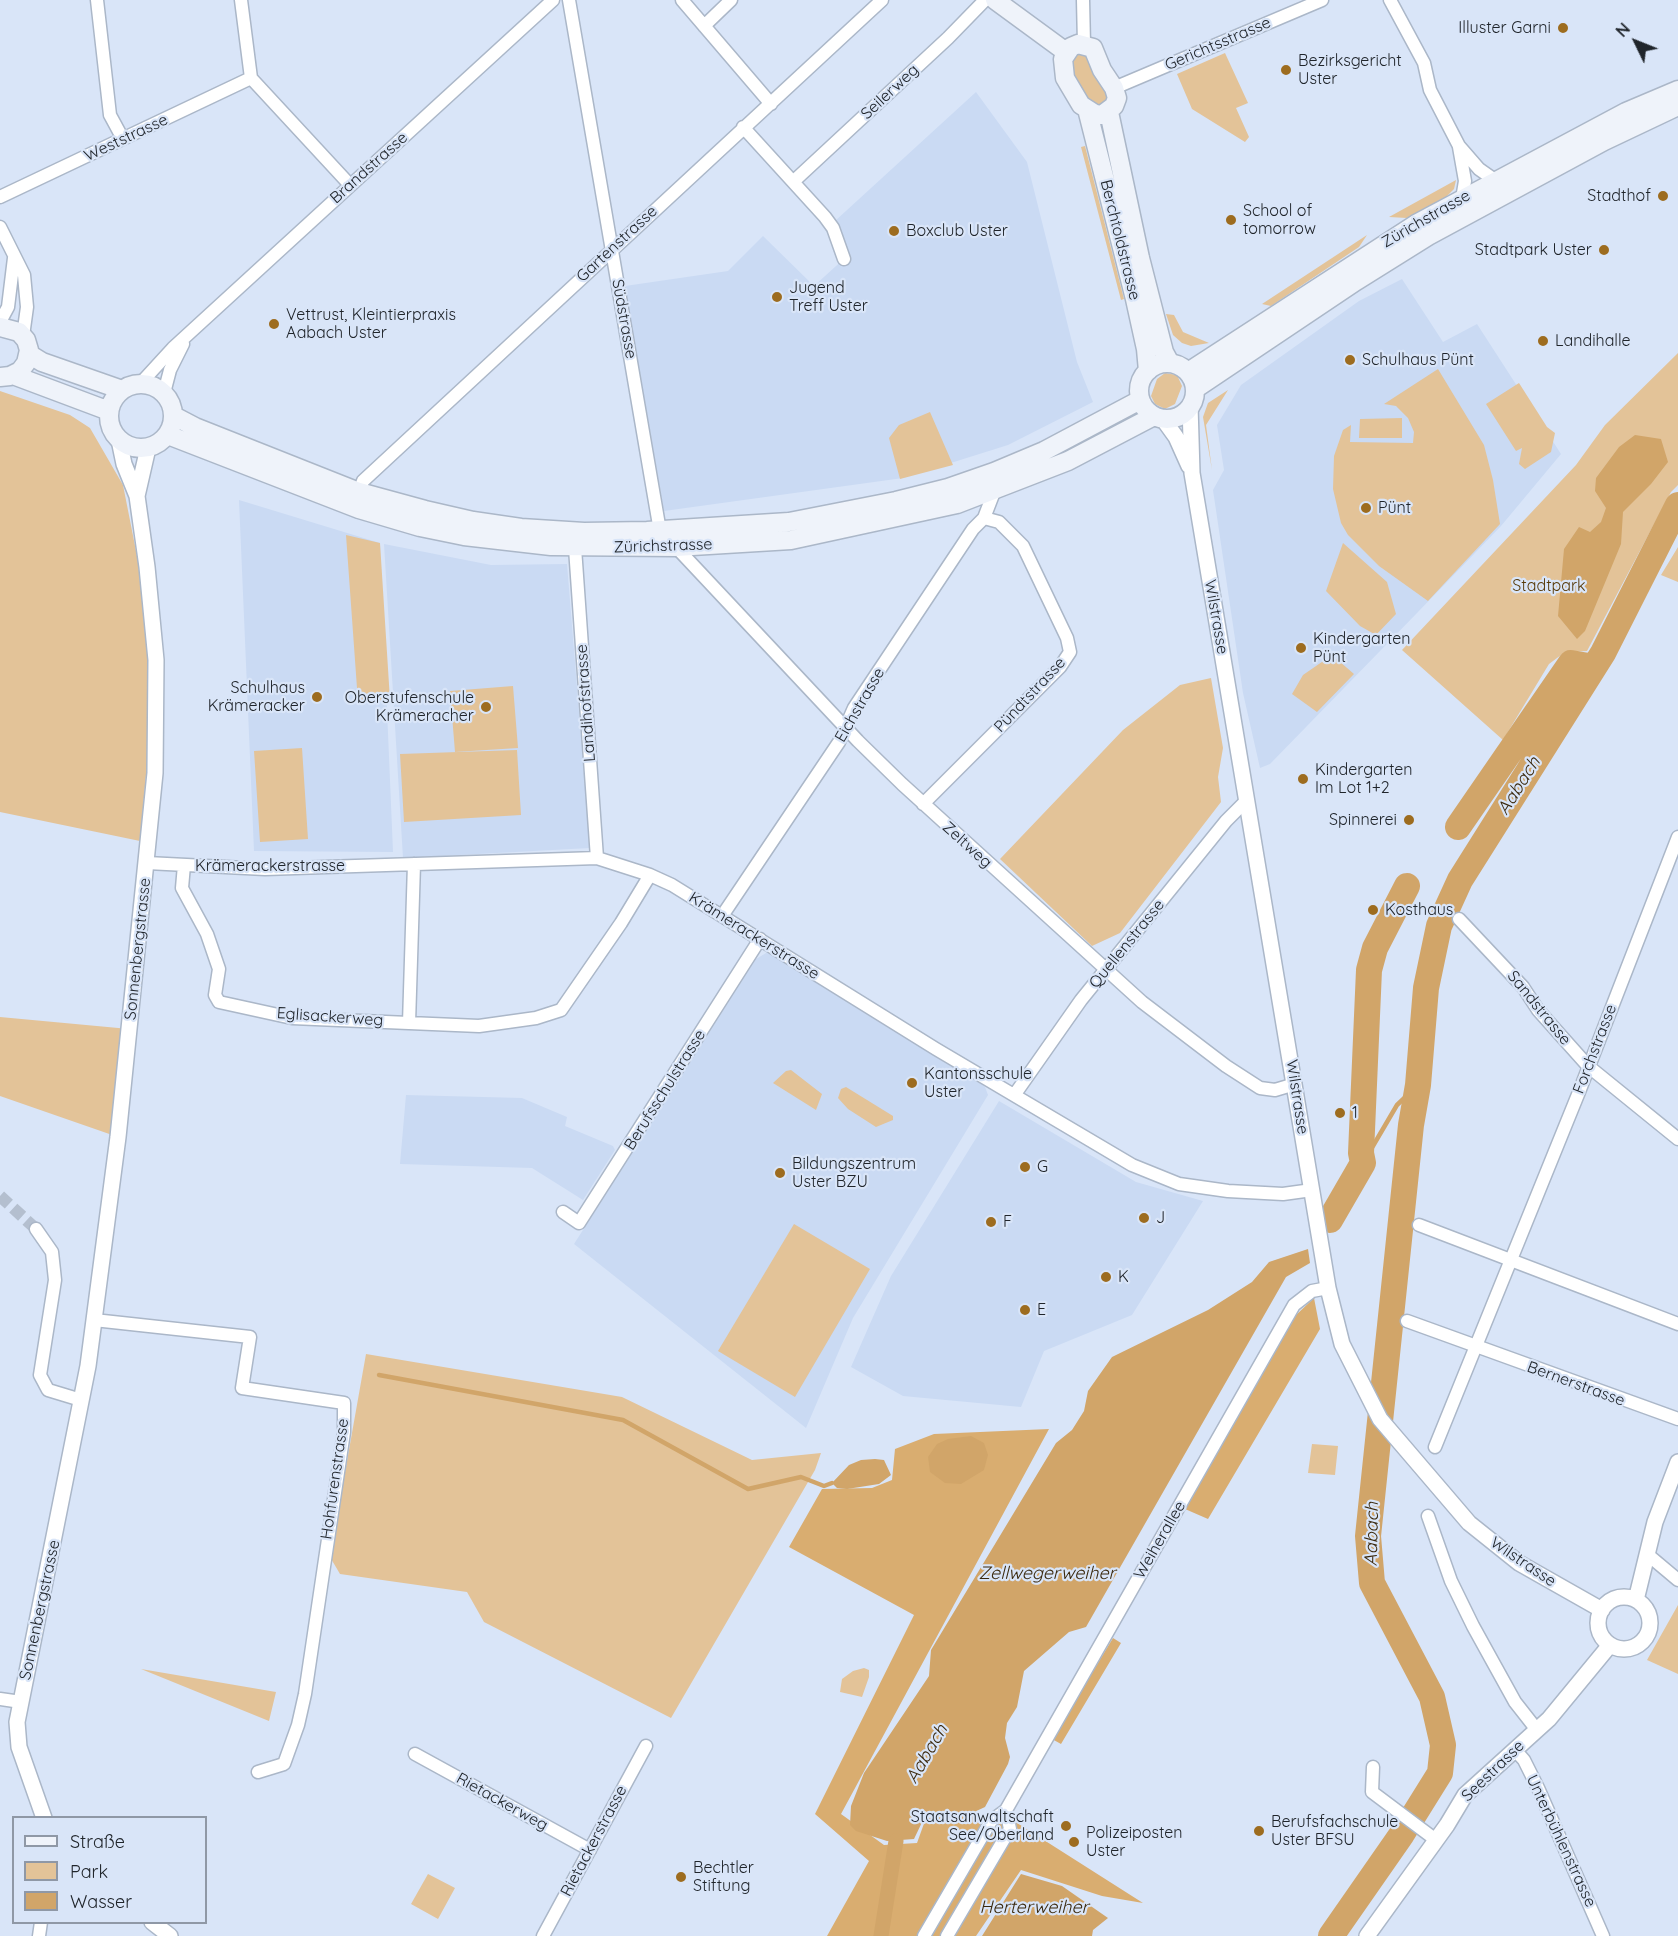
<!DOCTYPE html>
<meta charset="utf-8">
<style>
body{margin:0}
#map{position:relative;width:1678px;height:1936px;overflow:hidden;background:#d9e5f8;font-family:Quicksand,sans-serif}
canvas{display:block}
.legend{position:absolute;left:12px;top:1816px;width:195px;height:108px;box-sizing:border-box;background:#d9e5f8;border:2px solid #8f98a6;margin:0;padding:8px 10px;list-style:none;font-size:18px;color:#20252b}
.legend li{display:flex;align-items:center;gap:12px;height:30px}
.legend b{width:30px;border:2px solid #8f98a6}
.north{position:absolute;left:1606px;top:12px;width:60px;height:60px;-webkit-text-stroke:4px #d9e5f8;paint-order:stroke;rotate:313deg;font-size:16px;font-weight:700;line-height:24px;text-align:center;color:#20252b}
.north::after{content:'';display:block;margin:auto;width:21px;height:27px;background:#20252b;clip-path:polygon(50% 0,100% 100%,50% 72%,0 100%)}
</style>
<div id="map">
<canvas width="1678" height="1936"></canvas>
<ul class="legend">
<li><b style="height:8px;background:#eff3fa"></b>Straße</li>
<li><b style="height:16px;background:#e3c398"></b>Park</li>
<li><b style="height:16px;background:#d1a569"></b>Wasser</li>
</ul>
<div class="north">N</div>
</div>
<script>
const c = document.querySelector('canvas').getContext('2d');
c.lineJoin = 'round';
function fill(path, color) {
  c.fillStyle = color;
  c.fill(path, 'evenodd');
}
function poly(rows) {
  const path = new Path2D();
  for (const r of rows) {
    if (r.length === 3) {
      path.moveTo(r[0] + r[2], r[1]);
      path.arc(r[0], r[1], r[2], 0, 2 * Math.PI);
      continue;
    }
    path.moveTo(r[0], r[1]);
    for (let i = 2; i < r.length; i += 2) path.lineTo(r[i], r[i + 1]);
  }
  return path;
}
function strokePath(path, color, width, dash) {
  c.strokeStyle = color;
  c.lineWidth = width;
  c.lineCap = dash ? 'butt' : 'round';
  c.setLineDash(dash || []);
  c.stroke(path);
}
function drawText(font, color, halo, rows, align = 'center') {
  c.font = font + ' Quicksand,sans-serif';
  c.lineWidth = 4.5;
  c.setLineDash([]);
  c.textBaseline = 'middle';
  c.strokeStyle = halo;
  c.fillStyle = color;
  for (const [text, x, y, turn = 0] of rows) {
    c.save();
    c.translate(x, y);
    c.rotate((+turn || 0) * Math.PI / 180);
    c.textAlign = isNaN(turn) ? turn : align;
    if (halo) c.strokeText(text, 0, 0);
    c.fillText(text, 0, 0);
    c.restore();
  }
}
fill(poly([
 [976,92,1027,162,1077,362,1093,402,1008,445,903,478,664,511,625,286,728,271,763,236,814,286,847,256,835,221],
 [1402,279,1443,342,1477,324,1561,454,1501,526,1417,613,1270,764,1260,768,1243,693,1213,490,1224,470,1217,425,1241,385,1359,301],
 [239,500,380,543,393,852,254,851],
 [384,544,491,565,567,564,590,848,403,858],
 [766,953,772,954,979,1081,985,1087,988,1095,853,1318,806,1428,574,1244,756,959],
 [406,1095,522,1098,567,1117,565,1126,613,1146,615,1150,583,1200,532,1168,400,1164],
 [999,1101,1136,1182,1203,1201,1132,1315,1044,1351,1021,1407,903,1396,851,1367,891,1276]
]), '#cadaf3');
fill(poly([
 [1074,53,1089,53,1109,98,1100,107,1089,103,1070,71],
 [1225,53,1248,103,1236,108,1249,137,1245,142,1192,109,1177,74],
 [1085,146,1124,299,1121,300,1081,147],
 [1456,180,1454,189,1446,197,1407,218,1389,217],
 [1367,235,1359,247,1271,306,1262,304],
 [1166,314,1174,315,1183,332,1209,343,1191,346,1182,343,1173,335],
 [1678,353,1678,485,1671,492,1587,651,1565,652,1549,664,1503,740,1402,650,1576,465,1605,425],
 [1438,369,1484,445,1493,480,1500,524,1428,601,1379,566,1348,535,1341,523,1333,489,1334,456,1343,430,1351,425,1350,442,1413,443,1414,432,1408,418,1396,406,1384,404],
 [1165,373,1177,375,1182,386,1175,404,1165,409,1155,404,1151,396,1157,379],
 [1519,383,1547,427,1555,433,1551,452,1525,469,1519,464,1522,448,1516,451,1486,404],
 [1228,390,1206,425,1212,470,1203,417,1208,403],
 [0,391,70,415,90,428,123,485,138,561,147,652,147,764,140,841,0,812],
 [930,412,953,465,900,479,889,438,899,425],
 [1402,418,1402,438,1359,438,1360,419],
 [346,535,380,543,390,700,358,702],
 [1343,543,1387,582,1396,614,1376,635,1360,626,1326,591],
 [1678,547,1678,582,1661,575],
 [1332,655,1354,674,1317,712,1292,694,1303,675],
 [1211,678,1223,748,1218,777,1221,802,1120,933,1092,946,1000,859,1123,730,1180,685],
 [513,686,518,748,455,752,450,691],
 [302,748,308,839,260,842,254,751],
 [517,750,521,815,404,822,400,754],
 [0,1017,129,1029,118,1137,0,1096],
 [791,1070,822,1094,816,1110,773,1083,786,1071],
 [846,1087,893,1116,893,1120,876,1127,848,1109,838,1098,841,1089],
 [794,1224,870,1269,795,1397,718,1351],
 [366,1354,622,1397,752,1460,821,1453,815,1470,671,1718,484,1622,467,1592,340,1574,330,1557],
 [1312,1444,1338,1446,1335,1475,1308,1473],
 [1678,1605,1678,1674,1647,1660],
 [864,1668,869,1670,869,1677,862,1697,840,1692,842,1679,853,1671],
 [141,1669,276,1692,269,1721],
 [428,1874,455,1888,438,1919,411,1904]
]), '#e3c398');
fill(poly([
 [1314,1298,1320,1329,1208,1519,1185,1509,1295,1316],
 [1049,1429,841,1814,884,1845,917,1843,926,1818,1003,1814,1143,1903,1102,1896,1021,1870,976,1936,827,1936,869,1861,815,1814,914,1615,789,1547,822,1489,872,1488,892,1480,895,1449,934,1434],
 [1113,1638,1121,1643,1061,1744,1052,1739]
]), '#d9ad70');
fill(poly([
 [1635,435,1661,439,1668,462,1651,484,1623,512,1621,544,1585,631,1577,639,1558,616,1564,549,1579,527,1590,532,1601,522,1606,508,1595,491,1596,478,1619,447],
 [1308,1249,1310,1263,1286,1277,1086,1627,1069,1632,1024,1671,1017,1707,1007,1723,1005,1738,1010,1757,1008,1764,985,1807,972,1813,925,1816,914,1839,887,1841,856,1831,850,1825,851,1806,864,1773,929,1676,931,1650,1056,1443,1072,1430,1084,1411,1088,1391,1112,1357,1208,1310,1252,1282,1269,1262],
 [971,1436,984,1443,988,1455,984,1470,961,1484,945,1483,930,1472,928,1457,937,1444,948,1439],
 [875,1459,884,1460,891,1475,879,1484,847,1489,837,1488,832,1483,849,1465,861,1460],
 [1021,1874,1062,1886,1108,1918,1093,1930,1092,1936,982,1936]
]), '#d1a569');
strokePath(poly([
 [1363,1163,1397,1105,1418,1085],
 [379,1375,623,1420,748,1489,801,1477,824,1486,832,1483]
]), '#d1a569', 4.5);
strokePath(poly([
 [881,1936,896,1841]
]), '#d1a569', 15);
strokePath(poly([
 [1458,827,1571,663,1594,667],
 [1330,1220,1363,1163,1361,1153,1369,970,1375,948,1407,886],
 [1331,1936,1402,1834,1440,1773,1443,1745,1432,1697,1372,1583,1368,1536,1411,1125,1418,1085,1426,988,1439,926,1460,880,1603,653,1678,505]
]), '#d1a569', 26);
strokePath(poly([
 [0,1196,36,1229]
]), '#b4bfcf', 12, [12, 6]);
const minor = poly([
 [97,0,110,115,123,139],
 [241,0,251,78,350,185],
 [569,0,660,531],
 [682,0,771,104],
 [1083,0,1084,44],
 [1390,0,1424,63,1430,90,1459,146,1479,169,1496,181],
 [704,26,731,0],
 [1114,88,1322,0],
 [743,127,825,217,833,228,844,259],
 [1459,147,1465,181,1462,199],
 [794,181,948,38,985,0],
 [0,197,251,78],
 [0,227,24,275,27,307,23,336],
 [0,322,8,307,14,258],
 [140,384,173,348,553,0],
 [164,393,170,370,183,344],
 [359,492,363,481,882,0],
 [676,547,858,741,902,784,1142,1002,1226,1066,1260,1088,1275,1090,1295,1084],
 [575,548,597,858],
 [923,804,1060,667,1070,652,1067,638,1023,546,999,522,984,518],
 [147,863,265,869,597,858,650,875,672,885,936,1049,1132,1165,1179,1184,1228,1191,1283,1194,1312,1190],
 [184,865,182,888,207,934,219,969,215,995,219,1002,292,1018,479,1026,536,1018,561,1010,621,923,650,875],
 [722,916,839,742,854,708,973,529,984,518,994,492],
 [1459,919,1523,987,1538,1010,1588,1066,1678,1139],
 [409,1023,414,864],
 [1015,1094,1081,1000,1226,821,1247,800],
 [563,1212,579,1223,760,939],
 [1419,1225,1678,1324],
 [36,1229,52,1252,55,1280,40,1375,48,1390,81,1400],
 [94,1320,250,1337,242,1388,344,1403,344,1432,305,1694,298,1725,284,1764,258,1772],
 [1407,1321,1678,1419],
 [1435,1447,1579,1092,1678,837],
 [1428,1516,1451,1581,1473,1626,1515,1702,1537,1730],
 [1647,1554,1678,1580],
 [0,1699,21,1702],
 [1515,1750,1524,1760,1538,1788,1603,1936],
 [415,1754,590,1850],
 [1373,1767,1372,1792,1436,1840],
 [39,1936,41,1922],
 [543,1936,646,1746],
 [924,1936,991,1821,1006,1810,1294,1305,1312,1291,1328,1288],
 [947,1936,1010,1829,1006,1810]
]);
const tertiary = poly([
 [1190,405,1192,473,1328,1288,1342,1344,1380,1419,1469,1523,1519,1563,1602,1610],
 [1163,419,1176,437,1189,466],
 [137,496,148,448],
 [1624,1623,26],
 [1636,1600,1655,1522,1678,1462],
 [44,1818,19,1747,17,1722,88,1366,118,1137,155,773,156,660,147,567,137,496,124,464,119,440],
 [152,1922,170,1936],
 [1367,1936,1447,1825,1465,1795,1549,1719,1610,1645]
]);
const secondary = poly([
 [995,0,1066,52],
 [1078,44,1093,48,1102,70,1114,88,1117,98,1114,106,1102,115,1095,114,1081,105,1065,78,1063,59,1071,47,1078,44],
 [1087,109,1135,299,1146,349,1148,371],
 [1109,112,1140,258,1164,352,1170,363],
 [0,327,19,332,26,340,29,350,26,363,20,371,10,376,0,377],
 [29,354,42,362,122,390],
 [1167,391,28],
 [1188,372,1416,224,1626,112,1678,90],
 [13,375,109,411],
 [141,416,32],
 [1195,389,1356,281,1428,236,1604,141,1678,106],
 [174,416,195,427,359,492,425,510,473,521,521,528,584,532,647,531,789,522,896,501,948,488,994,472,1044,451,1140,400],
 [168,435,359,509,420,527,464,536,551,546,676,547,791,540,957,504,1068,461,1154,416]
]);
strokePath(minor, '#abb7c8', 15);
strokePath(tertiary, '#abb7c8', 18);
strokePath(secondary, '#abb7c8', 21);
strokePath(minor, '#fff', 12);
strokePath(tertiary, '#fff', 15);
strokePath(secondary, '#eff3fa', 18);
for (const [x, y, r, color] of [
 [1563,28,6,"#9d6c1f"],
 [1286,70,6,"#9d6c1f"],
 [1663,196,6,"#9d6c1f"],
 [1231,220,6,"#9d6c1f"],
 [894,231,6,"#9d6c1f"],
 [1604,250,6,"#9d6c1f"],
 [777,297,6,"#9d6c1f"],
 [274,324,6,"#9d6c1f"],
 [1543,341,6,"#9d6c1f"],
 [1350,360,6,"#9d6c1f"],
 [1366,508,6,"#9d6c1f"],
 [1301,648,6,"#9d6c1f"],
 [317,697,6,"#9d6c1f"],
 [486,707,6,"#9d6c1f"],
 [1303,779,6,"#9d6c1f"],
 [1409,820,6,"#9d6c1f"],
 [1373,910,6,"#9d6c1f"],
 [912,1083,6,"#9d6c1f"],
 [1340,1113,6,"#9d6c1f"],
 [1025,1167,6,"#9d6c1f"],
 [780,1173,6,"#9d6c1f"],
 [1144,1218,6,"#9d6c1f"],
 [991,1222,6,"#9d6c1f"],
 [1106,1277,6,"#9d6c1f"],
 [1025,1310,6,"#9d6c1f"],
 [1066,1826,6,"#9d6c1f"],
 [1259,1831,6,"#9d6c1f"],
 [1074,1842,6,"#9d6c1f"],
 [681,1877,6,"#9d6c1f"]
]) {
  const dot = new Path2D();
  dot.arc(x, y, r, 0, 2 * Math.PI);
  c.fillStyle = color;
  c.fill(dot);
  strokePath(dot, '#d9e5f8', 2);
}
drawText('16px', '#20252b', '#d9e5f8', [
 ["Illuster Garni",1551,28,"right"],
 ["Bezirksgericht",1298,61],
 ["Uster",1298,79],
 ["Stadthof",1651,196,"right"],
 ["School of",1243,211],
 ["tomorrow",1243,229],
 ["Boxclub Uster",906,231],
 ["Stadtpark Uster",1592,250,"right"],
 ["Jugend",789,288],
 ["Treff Uster",789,306],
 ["Vettrust, Kleintierpraxis",286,315],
 ["Aabach Uster",286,333],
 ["Landihalle",1555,341],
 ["Schulhaus Pünt",1362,360],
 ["Pünt",1378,508],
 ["Kindergarten",1313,639],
 ["Pünt",1313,657],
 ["Schulhaus",305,688,"right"],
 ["Krämeracker",305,706,"right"],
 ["Oberstufenschule",474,698,"right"],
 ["Krämeracher",474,716,"right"],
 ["Kindergarten",1315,770],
 ["Im Lot 1+2",1315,788],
 ["Spinnerei",1397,820,"right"],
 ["Kosthaus",1385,910],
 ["Kantonsschule",924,1074],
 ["Uster",924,1092],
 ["1",1352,1113],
 ["Bildungszentrum",792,1164],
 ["Uster BZU",792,1182],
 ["G",1037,1167],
 ["J",1156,1218],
 ["F",1003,1222],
 ["K",1118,1277],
 ["E",1037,1310],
 ["Staatsanwaltschaft",1054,1817,"right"],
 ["See/Oberland",1054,1835,"right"],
 ["Berufsfachschule",1271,1822],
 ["Uster BFSU",1271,1840],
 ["Polizeiposten",1086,1833],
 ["Uster",1086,1851],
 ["Bechtler",693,1868],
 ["Stiftung",693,1886]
], 'left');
drawText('16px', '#20252b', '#d9e5f8', [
 ["Gerichtsstrasse",1218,44,-23],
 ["Seilerweg",890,92,-43],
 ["Weststrasse",126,138,-25],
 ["Brandstrasse",369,168,-42],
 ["Zürichstrasse",1426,219,-30],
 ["Berchtoldstrasse",1120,240,76],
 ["Gartenstrasse",617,244,-43],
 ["Südstrasse",624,319,80],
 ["Zürichstrasse",663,546,-2],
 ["Wilstrasse",1216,617,80],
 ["Pündtstrasse",1030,695,-47],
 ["Landihofstrasse",586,703,-94],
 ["Eichstrasse",860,705,-60],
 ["Zeltweg",967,845,42],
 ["Krämerackerstrasse",270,866],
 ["Krämerackerstrasse",754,936,32],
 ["Quellenstrasse",1127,944,-51],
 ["Sonnenbergstrasse",138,949,-84],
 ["Sandstrasse",1539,1008,51],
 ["Eglisackerweg",330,1017,4],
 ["Forchstrasse",1595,1049,-69],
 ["Berufsschulstrasse",665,1090,-58],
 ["Wilstrasse",1297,1097,81],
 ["Bernerstrasse",1576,1384,20],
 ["Hohfurenstrasse",335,1479,-82],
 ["Weiherallee",1160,1540,-60],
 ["Wilstrasse",1523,1562,34],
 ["Sonnenbergstrasse",40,1610,-78],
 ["Seestrasse",1493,1771,-44],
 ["Rietackerweg",502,1802,29],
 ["Rietackerstrasse",594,1841,-62],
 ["Unterbühlenstrasse",1561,1841,65]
]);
drawText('16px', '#573907', '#d9e5f8', [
 ["Stadtpark",1549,586]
]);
drawText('italic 18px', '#3a280c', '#d9e5f8', [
 ["Aabach",1519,786,-58],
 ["Aabach",1372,1534,-89],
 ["Zellwegerweiher",1047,1574],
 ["Aabach",927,1754,-60],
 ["Herterweiher",1034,1908]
]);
</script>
